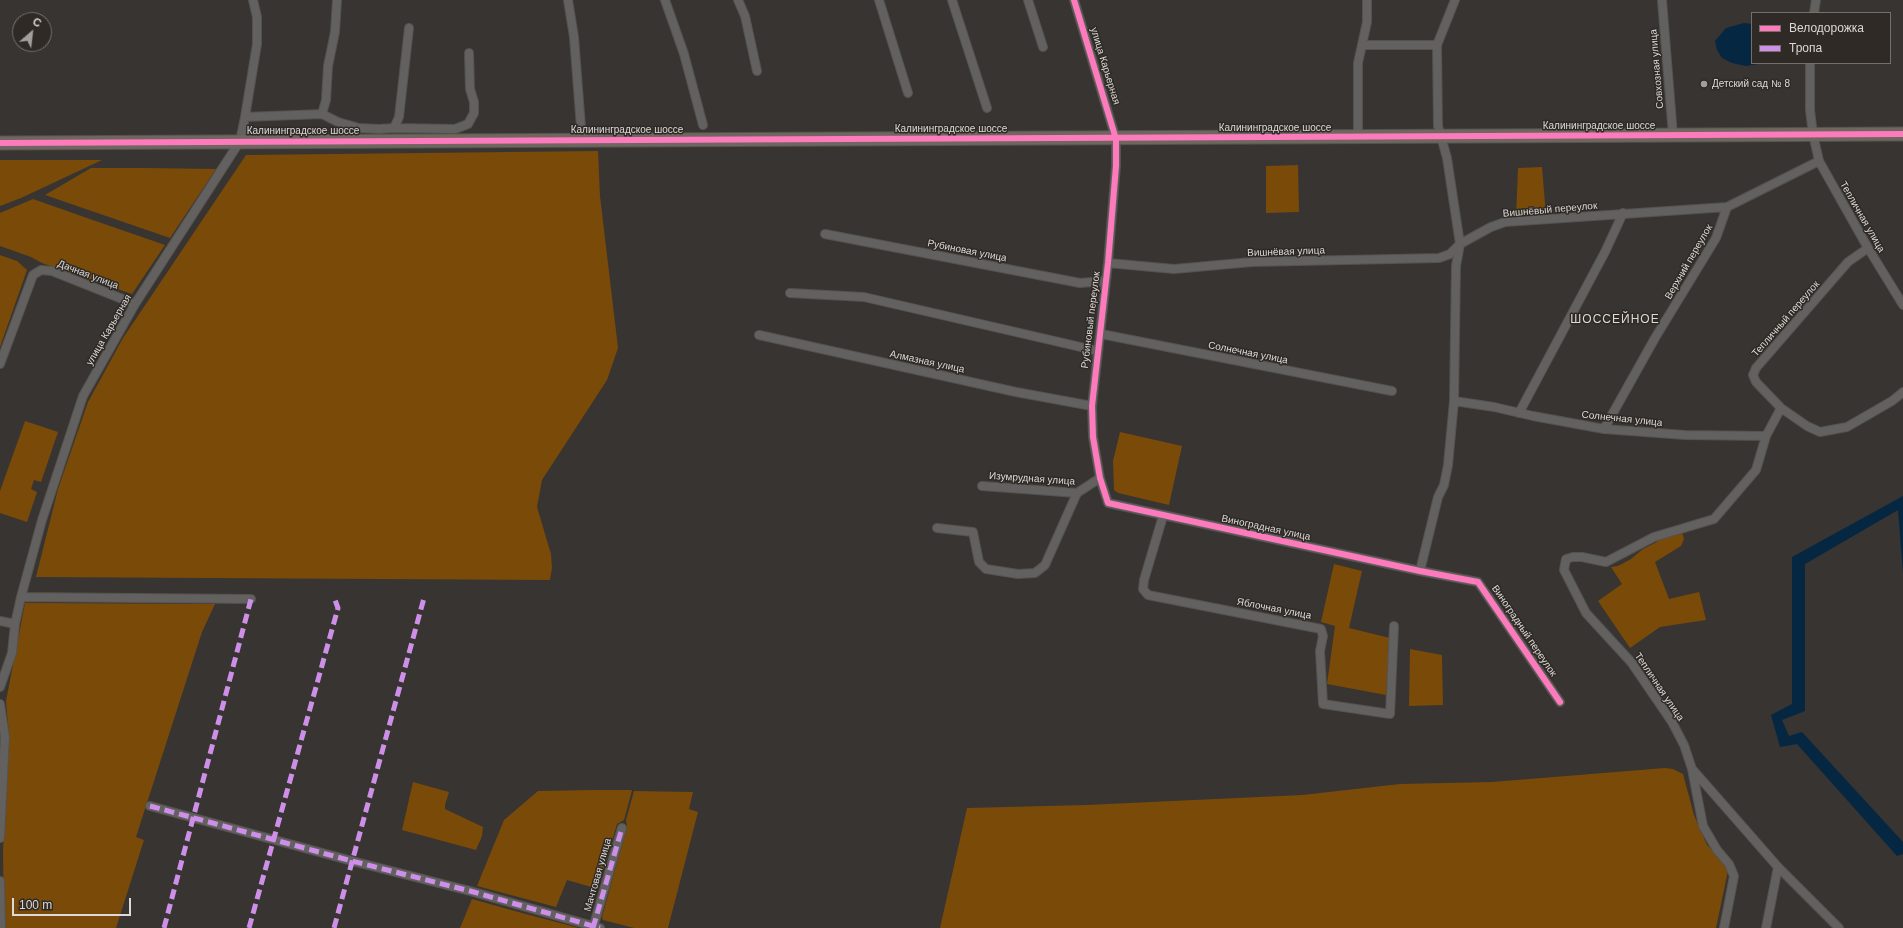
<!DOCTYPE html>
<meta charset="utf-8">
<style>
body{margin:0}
#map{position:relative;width:1903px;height:928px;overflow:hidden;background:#373432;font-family:Helvetica,sans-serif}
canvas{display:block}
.legend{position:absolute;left:1751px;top:12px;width:140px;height:52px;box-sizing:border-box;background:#2f2a26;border:1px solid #74706c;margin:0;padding:5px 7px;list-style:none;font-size:12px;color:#dcd9d6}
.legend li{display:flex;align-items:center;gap:8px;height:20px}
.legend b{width:20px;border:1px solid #74706c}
.north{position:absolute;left:12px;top:12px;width:40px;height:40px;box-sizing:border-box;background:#2f2a26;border:1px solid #74706c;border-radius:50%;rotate:28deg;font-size:11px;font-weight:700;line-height:16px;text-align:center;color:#dcd9d6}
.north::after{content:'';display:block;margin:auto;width:14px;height:18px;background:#a29f9d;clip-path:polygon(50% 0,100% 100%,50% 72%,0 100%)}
.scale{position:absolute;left:12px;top:898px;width:119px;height:18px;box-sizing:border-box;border:2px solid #dcd9d6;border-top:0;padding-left:5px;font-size:12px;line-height:14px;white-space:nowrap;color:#dcd9d6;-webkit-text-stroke:3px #2f2a26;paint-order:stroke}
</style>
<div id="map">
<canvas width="1903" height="928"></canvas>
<ul class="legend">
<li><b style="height:5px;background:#fd7abc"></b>Велодорожка</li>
<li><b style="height:5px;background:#ce8fe9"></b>Тропа</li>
</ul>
<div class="north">С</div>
<div class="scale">100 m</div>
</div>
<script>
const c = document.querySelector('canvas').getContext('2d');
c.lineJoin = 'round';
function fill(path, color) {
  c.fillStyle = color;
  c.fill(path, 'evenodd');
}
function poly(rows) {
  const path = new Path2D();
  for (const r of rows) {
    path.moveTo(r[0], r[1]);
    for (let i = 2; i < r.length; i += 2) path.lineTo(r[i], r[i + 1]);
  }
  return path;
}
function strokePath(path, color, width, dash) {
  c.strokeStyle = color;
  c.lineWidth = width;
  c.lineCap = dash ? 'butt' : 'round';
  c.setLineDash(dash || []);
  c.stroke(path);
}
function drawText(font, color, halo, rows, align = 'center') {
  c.font = font + ' Helvetica,sans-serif';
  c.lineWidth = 3;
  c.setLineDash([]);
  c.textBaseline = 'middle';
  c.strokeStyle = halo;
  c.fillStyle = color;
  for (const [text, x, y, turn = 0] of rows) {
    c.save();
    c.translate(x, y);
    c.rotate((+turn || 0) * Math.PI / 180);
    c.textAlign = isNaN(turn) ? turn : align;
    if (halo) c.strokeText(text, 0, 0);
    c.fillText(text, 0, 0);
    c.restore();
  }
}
fill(poly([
 [598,151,600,196,618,348,607,380,542,480,537,507,551,554,552,568,550,580,36,577,58,489,88,402,123,338,246,155],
 [0,160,102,160,21,198,0,206],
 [1298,165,1299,212,1266,213,1266,166],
 [1542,167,1546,215,1516,218,1518,168],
 [91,168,145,168,216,169,170,238,45,195],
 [33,199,87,218,165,245,132,294,42,263,31,257,0,246,0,213],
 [0,255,17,261,27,270,0,347],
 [25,421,58,432,41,482,34,480,31,489,37,492,27,522,0,513,0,491],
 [1120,432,1182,446,1169,505,1118,493,1114,490,1113,461],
 [1681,528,1684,539,1681,546,1655,562,1669,599,1699,592,1706,620,1660,627,1630,648,1598,601,1622,584,1611,567,1618,566,1631,559,1643,549,1657,542,1656,538],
 [1334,564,1362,571,1349,628,1390,638,1386,695,1327,684,1335,626,1321,622],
 [25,603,215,604,202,632,136,837,144,840,116,928,4,928,3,850,9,735,6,701],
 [1410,649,1442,655,1443,705,1409,706],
 [1665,768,1673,769,1683,774,1694,815,1707,845,1729,866,1716,928,940,928,967,808,1086,805,1302,795,1400,784,1492,782],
 [413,782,449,792,445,805,445,809,483,827,482,836,476,850,402,830],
 [594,790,632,790,624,820,617,824,598,889,567,880,556,907,477,886,504,820,538,791],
 [634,791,693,792,689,809,698,812,668,928,634,928,603,920,602,917,627,827,626,820],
 [472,899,522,913,579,928,460,928]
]), '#7a4a08');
fill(poly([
 [1744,23,1752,24,1752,63,1761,63,1758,64,1746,66,1732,63,1722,58,1717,50,1715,41,1726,28],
 [1903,496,1903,573,1898,510,1805,564,1805,711,1782,720,1789,736,1802,732,1903,842,1903,854,1897,856,1797,744,1780,747,1771,715,1792,704,1792,557]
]), '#052741');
const minor = poly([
 [568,0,574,37,582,140],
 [665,0,684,54,703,125],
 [738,0,745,16,757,71],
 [879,0,908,93],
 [952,0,987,108],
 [1028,0,1043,47],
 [1074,0,1116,139,1116,166,1108,263,1092,406,1093,437,1100,478,1108,503,1420,571,1478,582,1560,702],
 [1662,0,1673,135],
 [1814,13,1816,0],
 [1363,45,1437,45],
 [1810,63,1810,110,1813,134,1819,161,1868,248,1903,305],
 [322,114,326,100,328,66,335,32,337,0],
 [245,117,322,114,338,122,359,128,379,129,394,128,455,129,468,124,474,113,474,102,470,89,469,53],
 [394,128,399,117,409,28],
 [1358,137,1358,63,1367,22,1367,0],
 [825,234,1080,283,1105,281],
 [1868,248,1848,262,1756,368,1753,375,1756,382,1781,408,1807,426,1820,432,1847,427,1892,401,1903,392],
 [1108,263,1174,269,1252,262,1439,258,1450,254,1460,244,1491,227,1505,222,1727,207,1819,161],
 [790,293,864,297,1098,351],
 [1101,334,1392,391],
 [759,335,1016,392,1092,406],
 [0,364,33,275,41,270,52,271,135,304],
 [1454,401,1494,407,1533,416,1604,429,1685,435,1766,436],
 [1519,413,1605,252,1623,213],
 [1604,429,1655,338,1716,238,1727,207],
 [982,486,1077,493,1100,478],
 [1163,516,1144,580,1143,589,1148,595,1321,629,1323,636,1320,651,1323,704,1390,714,1394,626],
 [937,528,973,532,979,562,986,569,1018,574,1035,573,1045,565,1077,493],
 [1420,571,1438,497,1444,485,1448,465,1454,401,1456,266,1460,244,1447,158,1438,126,1437,45,1455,0],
 [21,597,251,599],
 [0,621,15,624],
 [0,687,12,653,15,624,21,597,42,520,83,396,135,304,240,141,245,117,257,44,257,17,253,0],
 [0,704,5,737,0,838],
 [1693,770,1778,867,1839,928],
 [150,806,352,861,470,891,600,928],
 [0,881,1,928],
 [593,928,622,828],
 [1724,928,1734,876,1729,864,1717,850,1703,826,1692,769,1684,745,1672,722,1631,662,1586,613,1564,570,1566,559,1573,557,1582,557,1606,562,1654,537,1714,519,1756,470,1766,436,1781,408],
 [1766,928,1778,867]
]);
const primary = poly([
 [0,143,1903,134]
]);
strokePath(minor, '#54524f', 10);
strokePath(primary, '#54524f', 15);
strokePath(minor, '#63615f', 8);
strokePath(primary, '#6f675f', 13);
strokePath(poly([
 [150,806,352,861,470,891,600,928],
 [164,928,251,599],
 [249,928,338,608,335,600],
 [334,928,424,598],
 [593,928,622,828]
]), '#ce8fe9', 5, [10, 5]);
strokePath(poly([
 [1074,0,1116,139,1116,166,1108,263,1092,406,1093,437,1100,478,1108,503,1420,571,1478,582,1560,702],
 [0,143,1903,134]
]), '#fd7abc', 6);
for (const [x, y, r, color] of [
 [1704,84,4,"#a29f9d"]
]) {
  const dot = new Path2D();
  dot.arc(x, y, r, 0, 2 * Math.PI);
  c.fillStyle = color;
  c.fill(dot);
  strokePath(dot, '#2f2a26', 1.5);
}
drawText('10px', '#dcd9d6', '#2f2a26', [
 ["улица Карьерная",1105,66,73],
 ["Совхозная улица",1657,69,-95],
 ["Калининградское шоссе",1599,126],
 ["Калининградское шоссе",1275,128],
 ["Калининградское шоссе",951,129],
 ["Калининградское шоссе",627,130],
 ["Калининградское шоссе",303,131],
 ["Вишнёвый переулок",1550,210,-5],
 ["Тепличная улица",1862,217,60],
 ["Рубиновая улица",967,251,11],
 ["Вишнёвая улица",1286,252,-2],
 ["Верхний переулок",1689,262,-60],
 ["Дачная улица",88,275,21],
 ["Тепличный переулок",1786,319,-49],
 ["Рубиновый переулок",1091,320,-83],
 ["улица Карьерная",109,330,-60],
 ["Солнечная улица",1248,353,11],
 ["Алмазная улица",927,362,12],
 ["Солнечная улица",1622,419,6],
 ["Изумрудная улица",1032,479,4],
 ["Виноградная улица",1266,528,12],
 ["Яблочная улица",1274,609,11],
 ["Виноградный переулок",1524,631,56],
 ["Тепличная улица",1659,687,56],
 ["Мачтовая улица",598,875,-74]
]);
drawText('10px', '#dcd9d6', '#2f2a26', [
 ["Детский сад № 8",1712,84]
], 'left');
c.letterSpacing = '1px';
drawText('12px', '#dfdad4', '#2f2a26', [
 ["ШОССЕЙНОЕ",1615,320]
]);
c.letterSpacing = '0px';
</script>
